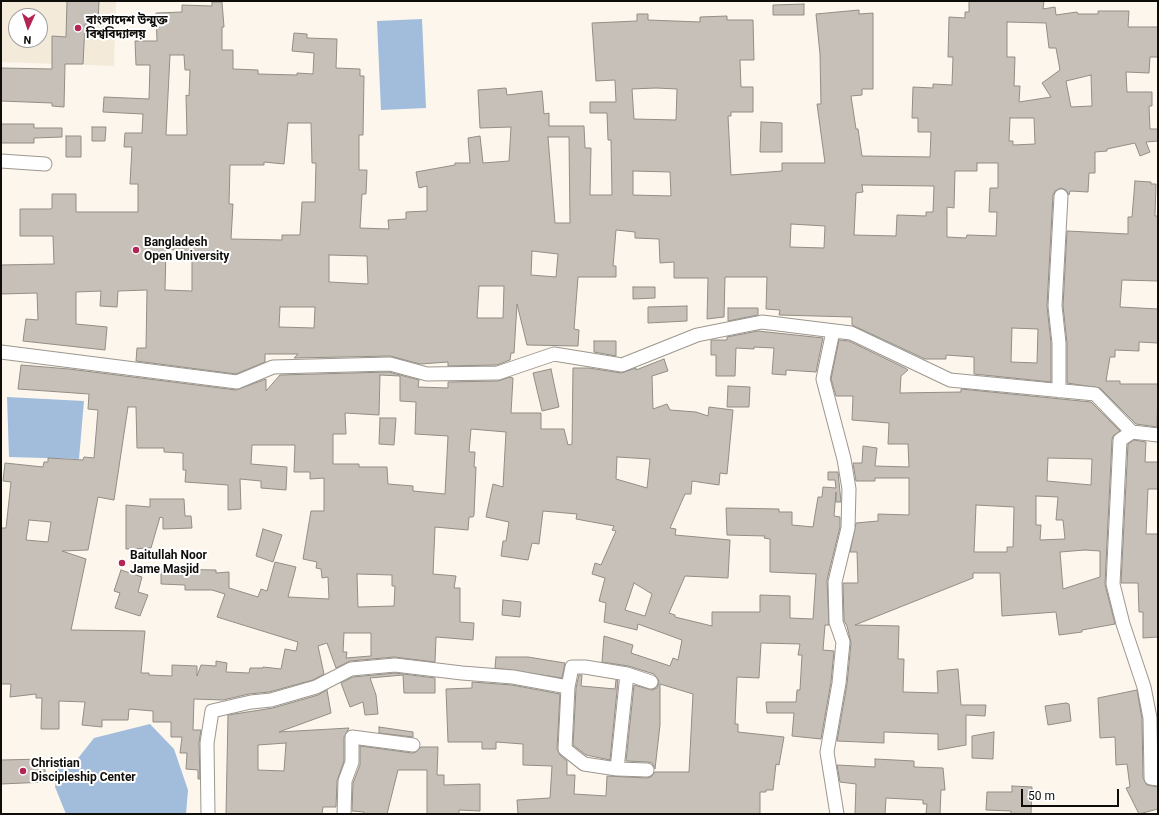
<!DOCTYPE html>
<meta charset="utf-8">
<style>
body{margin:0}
#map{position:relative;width:1159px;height:815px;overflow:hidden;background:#fcf6ed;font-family:Roboto,sans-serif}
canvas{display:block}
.frame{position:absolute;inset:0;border:2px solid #0f0d0a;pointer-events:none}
.north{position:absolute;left:8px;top:8px;width:40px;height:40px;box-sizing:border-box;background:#fff;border:1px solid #9f9e9d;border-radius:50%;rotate:183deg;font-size:11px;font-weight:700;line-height:16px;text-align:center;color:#0f0d0a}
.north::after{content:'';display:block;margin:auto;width:14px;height:18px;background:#b42556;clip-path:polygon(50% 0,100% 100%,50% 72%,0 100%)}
.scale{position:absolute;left:1021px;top:789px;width:98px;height:18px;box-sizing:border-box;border:2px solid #0f0d0a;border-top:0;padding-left:5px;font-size:12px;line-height:14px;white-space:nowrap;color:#0f0d0a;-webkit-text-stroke:3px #fff;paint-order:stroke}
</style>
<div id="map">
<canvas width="1159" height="815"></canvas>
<div class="frame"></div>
<div class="north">N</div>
<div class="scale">50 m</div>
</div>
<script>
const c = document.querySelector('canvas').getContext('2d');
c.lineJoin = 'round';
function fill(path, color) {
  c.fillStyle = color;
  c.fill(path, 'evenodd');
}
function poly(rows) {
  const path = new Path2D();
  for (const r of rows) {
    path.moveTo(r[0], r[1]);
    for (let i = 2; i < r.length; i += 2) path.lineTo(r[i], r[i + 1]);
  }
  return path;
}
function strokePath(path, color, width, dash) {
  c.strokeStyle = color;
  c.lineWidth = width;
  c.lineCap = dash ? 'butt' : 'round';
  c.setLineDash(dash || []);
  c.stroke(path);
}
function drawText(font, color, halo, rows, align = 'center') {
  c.font = font + ' Roboto,"Noto Sans Bengali",sans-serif';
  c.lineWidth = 4;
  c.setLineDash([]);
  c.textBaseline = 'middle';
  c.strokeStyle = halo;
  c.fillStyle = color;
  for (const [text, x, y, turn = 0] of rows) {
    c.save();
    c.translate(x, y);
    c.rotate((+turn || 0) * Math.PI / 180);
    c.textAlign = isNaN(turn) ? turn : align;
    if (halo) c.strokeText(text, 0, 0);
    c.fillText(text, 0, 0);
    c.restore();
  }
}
fill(poly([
 [1,1,116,1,114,66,1,62],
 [16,16,40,16,40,40,16,40]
]), '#f4eada');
fill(poly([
 [422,19,426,108,381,110,377,21],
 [7,397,84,401,79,459,9,457],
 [150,724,174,749,188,790,186,814,66,814,55,787,58,769,75,762,94,738]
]), '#a2bddc');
const building = poly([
 [67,1,99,1,98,24,85,24,83,64,65,64,64,107,52,106,52,103,1,101,1,68,52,69,52,36,66,37,67,1],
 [969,1,1044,1,1043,9,1055,7,1056,15,1077,12,1078,14,1098,14,1098,11,1129,11,1128,27,1158,27,1158,57,1150,57,1149,73,1126,72,1127,92,1152,92,1152,106,1149,106,1150,129,1158,129,1158,141,1146,142,1150,152,1140,156,1135,143,1107,149,1107,151,1095,152,1095,173,1089,173,1088,192,1070,191,1069,195,1066,190,1061,188,1055,191,1053,195,1047,306,1051,343,1051,382,974,374,974,357,946,355,946,359,925,359,852,325,852,317,779,315,780,310,766,309,767,277,725,277,724,317,707,319,708,278,674,278,674,262,660,263,659,239,635,238,635,232,616,230,613,266,616,266,616,277,578,277,574,329,579,330,578,346,527,345,517,304,514,353,511,353,510,360,497,365,448,366,448,362,420,364,390,356,294,358,298,354,265,354,265,362,236,374,136,361,137,348,146,348,147,290,118,291,117,307,100,306,101,291,76,292,76,324,107,327,105,350,23,341,26,319,38,320,37,293,1,294,1,265,54,264,53,236,20,236,20,209,51,209,52,208,52,194,76,194,76,212,138,212,138,184,130,184,132,147,124,147,125,133,142,133,143,114,103,112,104,97,149,99,150,65,136,65,135,41,157,41,156,13,182,12,182,5,212,6,212,2,222,2,224,27,222,27,222,50,233,50,233,69,258,70,258,74,297,75,297,73,313,74,314,53,292,51,294,33,307,34,307,38,337,39,336,68,360,69,360,76,364,76,363,135,359,135,359,170,367,170,366,194,362,194,360,228,389,229,388,220,406,219,406,212,427,211,427,186,419,188,416,172,455,165,455,163,470,163,468,138,480,136,483,163,509,161,511,127,480,128,478,90,506,88,507,95,542,91,544,114,549,113,549,126,584,126,585,148,591,148,590,195,612,195,611,140,608,140,607,113,590,113,590,102,616,102,615,80,596,81,592,23,637,21,637,14,648,14,648,20,700,22,700,17,727,16,727,20,753,20,754,60,740,60,741,87,753,87,753,112,731,112,731,116,728,116,731,175,782,171,782,163,825,163,817,104,821,104,820,54,816,14,859,10,859,14,873,13,873,89,862,89,862,95,851,96,856,129,858,129,862,156,930,157,931,132,918,132,918,118,912,118,913,87,933,88,933,84,952,85,953,57,948,57,949,17,965,18,965,12,969,12,969,1],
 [1007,22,1046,23,1049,48,1056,48,1060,70,1042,83,1051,97,1019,102,1020,86,1014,86,1015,57,1007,57,1007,22],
 [170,55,184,55,185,70,190,70,189,96,186,95,187,135,166,135,170,55],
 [1091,75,1092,106,1071,107,1066,81,1091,75],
 [656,88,677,89,676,120,634,119,632,89,656,88],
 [1010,118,1034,118,1035,144,1013,145,1013,141,1009,141,1010,118],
 [288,123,311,123,312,163,316,163,315,202,302,202,300,235,282,235,282,240,231,239,233,204,229,204,230,165,264,165,264,162,284,164,288,123],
 [548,137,569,137,570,223,555,223,548,137],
 [977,163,998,163,998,188,990,188,989,212,997,212,996,236,967,235,966,238,947,237,947,207,954,208,955,171,977,171,977,163],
 [633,171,670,172,671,196,633,195,633,171],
 [862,185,934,186,933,212,926,212,926,216,897,215,896,236,854,235,856,193,863,192,862,185],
 [791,224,825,226,824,248,790,247,791,224],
 [166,249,192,252,192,291,165,290,166,249],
 [532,251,558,254,556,277,531,275,532,251],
 [329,255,367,256,368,284,329,282,329,255],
 [479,286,504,286,503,318,477,318,479,286],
 [280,307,315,307,314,328,279,327,280,307],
 [1012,328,1038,329,1037,363,1011,362,1012,328],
 [804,4,804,15,773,15,773,5,804,4],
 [761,122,782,123,782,152,760,152,761,122],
 [1,124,34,124,34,128,62,128,62,137,34,138,34,143,1,143,1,124],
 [92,127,106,127,105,141,92,141,92,127],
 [66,136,81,136,81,157,66,157,66,136],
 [1135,181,1151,182,1151,184,1156,184,1155,216,1158,216,1158,281,1122,280,1120,307,1158,309,1158,343,1139,342,1139,351,1115,350,1115,357,1110,357,1106,381,1120,381,1120,384,1158,384,1157,427,1136,424,1100,388,1067,383,1067,343,1063,306,1067,231,1128,234,1128,217,1132,217,1135,181],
 [633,287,655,287,655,298,633,299,633,287],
 [687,306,687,321,648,323,648,307,687,306],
 [728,308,758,308,758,315,728,321,728,308],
 [758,331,823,338,816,372,786,370,786,375,772,374,774,348,754,347,754,349,736,348,735,376,716,376,716,355,711,355,711,340,727,340,727,337,758,331],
 [839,340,849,341,905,368,908,370,901,376,900,393,961,392,961,389,1091,402,1120,431,1113,436,1112,440,1105,584,1115,624,1082,630,1082,632,1059,635,1056,612,1002,616,1000,573,973,573,973,578,855,625,899,626,898,659,904,659,903,692,938,693,937,671,958,669,961,705,986,705,985,716,966,715,966,745,938,750,938,734,884,732,884,743,837,741,847,684,851,643,847,626,844,621,843,583,858,583,857,552,850,552,856,523,878,521,878,514,909,515,909,478,875,478,875,481,856,481,853,463,862,463,863,446,877,448,875,466,909,467,908,444,888,444,889,423,852,420,853,396,836,396,831,379,839,340],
 [1048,458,1092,459,1091,485,1047,481,1048,458],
 [1036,496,1058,497,1056,520,1063,520,1065,539,1040,540,1041,525,1036,525,1036,496],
 [976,505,1014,507,1013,547,1007,547,1007,552,974,552,976,505],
 [1085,550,1100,551,1100,577,1063,589,1060,552,1085,550],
 [594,341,616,341,616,356,594,352,594,341],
 [664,359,668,371,652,376,653,409,667,404,670,410,696,412,708,416,709,407,733,410,727,474,720,473,719,485,692,481,691,494,685,494,670,528,676,529,675,535,730,540,728,578,685,576,669,613,675,615,675,617,712,626,712,612,760,612,760,595,790,596,790,618,813,619,816,574,770,572,770,539,764,538,765,536,727,535,726,508,779,509,779,512,792,512,792,525,813,527,818,497,822,497,823,487,836,488,835,480,828,480,828,472,838,472,841,502,836,502,836,492,834,516,840,517,840,527,827,580,829,625,825,625,823,650,834,651,831,682,821,739,792,736,794,713,767,713,766,702,796,702,797,690,800,690,802,655,798,655,800,644,761,643,759,678,737,677,735,724,738,724,738,732,784,737,779,765,776,764,773,790,766,790,766,792,760,792,760,814,518,814,517,800,550,798,552,766,523,765,523,744,496,742,496,749,482,749,482,742,448,742,446,689,472,688,472,682,512,685,560,694,557,749,560,755,567,761,567,775,575,775,574,794,606,796,607,776,647,778,651,777,655,772,689,772,693,694,660,684,660,725,655,769,652,763,648,762,626,761,634,685,652,690,657,688,659,681,654,674,628,666,602,662,604,636,633,645,631,653,670,666,673,658,678,660,682,640,638,624,637,630,604,622,606,603,599,601,605,578,592,574,595,563,601,565,616,531,612,530,614,526,576,519,577,514,543,511,539,544,532,543,528,560,501,556,503,541,506,541,509,522,486,517,493,484,503,487,506,432,471,429,469,452,475,452,474,467,476,467,474,515,473,517,469,517,468,530,435,527,433,574,456,576,454,588,460,588,460,622,474,623,473,640,436,637,435,662,394,657,350,661,336,668,327,643,318,646,324,674,313,680,269,692,249,694,223,700,194,699,193,730,201,730,199,743,200,779,198,779,198,770,186,769,187,753,180,753,182,737,171,737,171,722,153,722,153,711,129,709,128,720,102,720,102,727,82,725,85,702,59,701,59,729,41,729,42,698,36,698,36,694,10,697,11,684,1,684,1,528,6,528,11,482,3,481,5,463,43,467,44,462,48,462,48,458,83,460,84,457,94,458,98,410,88,409,89,394,18,389,21,365,69,369,236,390,266,379,266,391,280,375,389,372,419,380,418,387,448,388,448,382,498,381,510,377,513,378,511,413,541,413,541,429,564,429,568,445,572,444,573,368,589,368,621,373,636,368,636,370,664,359],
 [380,375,400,376,400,401,416,402,415,434,448,436,445,494,413,491,413,486,388,484,387,467,359,467,359,464,333,464,333,434,346,434,345,413,379,415,380,375],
 [128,407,136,407,137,448,164,448,164,452,183,453,183,470,186,470,185,482,228,485,228,510,241,509,240,479,261,481,261,488,286,490,287,467,251,464,252,445,295,445,294,472,310,472,310,479,324,478,324,511,311,511,303,559,317,562,316,568,321,569,322,578,328,577,329,599,288,597,296,567,275,562,267,591,261,589,258,597,229,588,229,572,216,573,216,570,161,569,161,584,185,585,185,590,212,590,225,594,217,617,298,642,296,651,285,649,281,669,263,667,263,668,250,668,249,673,226,672,227,663,216,661,216,666,201,665,197,676,197,666,172,665,172,676,149,675,149,673,141,673,145,631,71,630,86,559,62,551,88,550,98,497,114,500,128,407],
 [617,457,650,459,647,488,616,479,617,457],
 [29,520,51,522,48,542,26,540,29,520],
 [357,574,392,575,392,586,395,586,394,606,358,607,357,574],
 [634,583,652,594,645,616,625,610,634,583],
 [344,633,371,633,371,656,346,658,347,652,343,652,344,633],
 [551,369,559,407,542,411,533,373,551,369],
 [728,386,750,387,749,407,727,407,728,386],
 [380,418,396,418,394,445,379,444,380,418],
 [1134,440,1146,442,1145,462,1158,462,1158,489,1148,489,1146,534,1158,534,1158,637,1143,638,1143,612,1139,612,1138,583,1121,583,1128,444,1134,440],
 [150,499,184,499,185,516,191,516,192,528,163,529,163,518,160,517,151,548,126,549,126,505,150,507,150,499],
 [263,529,282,535,273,562,256,556,263,529],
 [121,570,142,577,138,592,148,595,140,616,115,608,120,593,114,591,121,570],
 [503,600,521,602,520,617,502,615,503,600],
 [496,657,528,657,565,663,562,678,495,668,496,657],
 [395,673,435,678,435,693,404,693,403,675,370,678,376,695,378,714,365,715,363,702,350,707,341,683,353,677,395,673],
 [579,675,582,675,581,686,615,689,616,680,618,681,610,760,586,755,573,745,576,688,579,675],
 [327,690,331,713,279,732,349,728,344,737,344,761,337,781,336,807,323,807,322,814,226,814,228,715,273,708,318,695,327,690],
 [286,743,284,771,258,770,258,745,286,743],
 [1137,690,1142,719,1143,778,1147,785,1158,787,1158,809,1139,814,1126,788,1130,787,1127,764,1116,765,1115,737,1100,738,1098,698,1137,690],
 [1066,703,1069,704,1071,721,1048,725,1045,706,1066,703],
 [379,727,413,732,413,737,379,733,379,727],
 [994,732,993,759,972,758,972,736,994,732],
 [360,746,412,753,416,752,421,747,438,747,437,775,444,775,444,785,480,784,480,811,459,810,459,814,427,814,427,770,398,770,387,814,364,814,364,812,352,811,353,783,360,765,360,746],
 [44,759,46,782,1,784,1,760,44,759],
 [875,759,914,761,914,767,943,768,945,790,941,790,940,814,926,814,927,804,923,804,923,800,886,798,885,814,855,814,856,784,840,782,837,765,875,767,875,759],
 [1012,786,1032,787,1031,814,1011,814,1011,811,986,810,987,792,1012,792,1012,786]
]);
fill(building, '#c6c0b8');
strokePath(building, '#928d85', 1);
const minor = poly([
 [1,161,45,164],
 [833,331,823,379,844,459,849,489,848,528,835,582,836,622,843,642,839,683,827,752,837,814],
 [1,352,237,382,273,367,390,364,427,374,498,373,554,354,622,365,697,335,762,322,851,333,950,380,1095,394,1132,432],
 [1059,391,1059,343,1055,306,1061,196],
 [1158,435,1132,432,1120,440,1113,584,1123,624,1144,687,1150,718,1151,778,1158,779],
 [617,769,627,674],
 [647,770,617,769,584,764,565,749,568,687,572,667,585,667,627,674,651,682],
 [208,814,207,743,212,711,251,702,271,700,316,687,351,669,395,665,462,673,513,677,568,687],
 [344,814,345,781,352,762,352,737,413,745]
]);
strokePath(minor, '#9d978f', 15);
strokePath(minor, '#fff', 13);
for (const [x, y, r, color] of [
 [78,28,4,"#b42556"],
 [136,250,4,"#b42556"],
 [122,563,4,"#b42556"],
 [23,771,4,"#b42556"]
]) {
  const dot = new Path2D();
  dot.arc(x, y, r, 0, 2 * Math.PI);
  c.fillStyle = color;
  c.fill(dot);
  strokePath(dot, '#fff', 1.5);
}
drawText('bold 12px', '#0f0d0a', '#fff', [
 ["বাংলাদেশ উন্মুক্ত",86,21],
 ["বিশ্ববিদ্যালয়",86,35],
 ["Bangladesh",144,243],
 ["Open University",144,257],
 ["Baitullah Noor",130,556],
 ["Jame Masjid",130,570],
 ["Christian",31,764],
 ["Discipleship Center",31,778]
], 'left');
</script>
